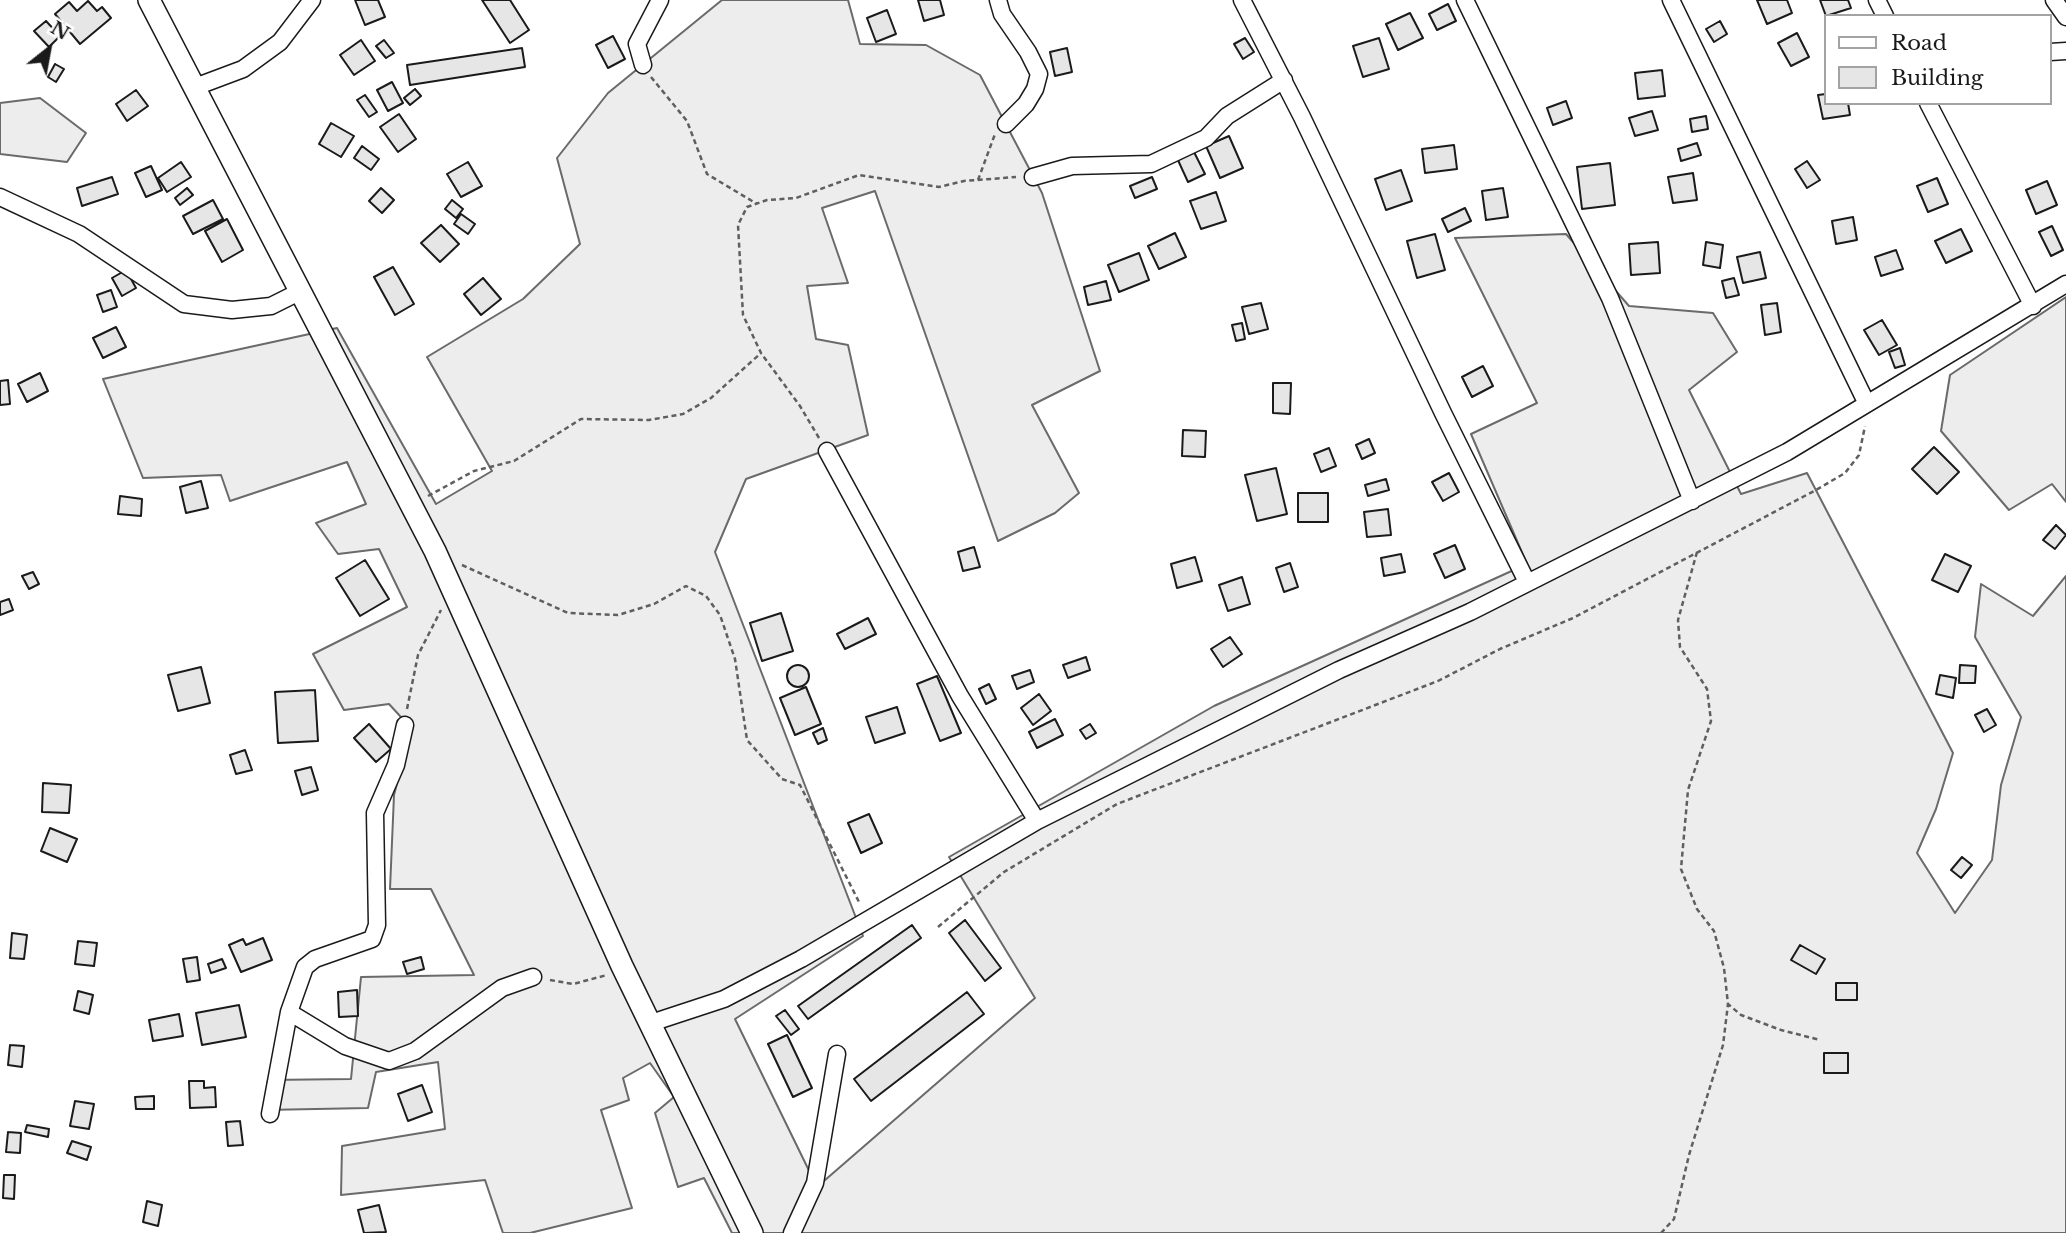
<!DOCTYPE html>
<style>
body{margin:0}
#map{position:relative;width:2066px;height:1233px;overflow:hidden;background:#fff;font-family:"Libre Baskerville",serif}
canvas{display:block}
.legend{position:absolute;left:1824px;top:14px;width:228px;height:91px;box-sizing:border-box;background:#fff;border:2px solid #a3a3a3;margin:0;padding:9px 12px;list-style:none;font-size:21px;color:#1a1a1a}
.legend li{display:flex;align-items:center;gap:14px;height:35px}
.legend b{width:35px;border:2px solid #a3a3a3}
.north{position:absolute;left:14px;top:14px;width:70px;height:70px;-webkit-text-stroke:5px #fff;paint-order:stroke;rotate:31deg;font-size:19px;font-weight:700;line-height:28px;text-align:center;color:#1a1a1a}
.north::after{content:'';display:block;margin:auto;width:24px;height:32px;background:#1a1a1a;clip-path:polygon(50% 0,100% 100%,50% 72%,0 100%)}
</style>
<div id="map">
<canvas width="2066" height="1233"></canvas>
<ul class="legend">
<li><b style="height:9px;background:#fff"></b>Road</li>
<li><b style="height:19px;background:#e6e6e6"></b>Building</li>
</ul>
<div class="north">N</div>
</div>
<script>
const c = document.querySelector('canvas').getContext('2d');
c.lineJoin = 'round';
function fill(path, color) {
  c.fillStyle = color;
  c.fill(path, 'evenodd');
}
function poly(rows) {
  const path = new Path2D();
  for (const r of rows) {
    if (r.length === 3) {
      path.moveTo(r[0] + r[2], r[1]);
      path.arc(r[0], r[1], r[2], 0, 2 * Math.PI);
      continue;
    }
    path.moveTo(r[0], r[1]);
    for (let i = 2; i < r.length; i += 2) path.lineTo(r[i], r[i + 1]);
  }
  return path;
}
function strokePath(path, color, width, dash) {
  c.strokeStyle = color;
  c.lineWidth = width;
  c.lineCap = dash ? 'butt' : 'round';
  c.setLineDash(dash || []);
  c.stroke(path);
}
const built = poly([
 [722,0,848,0,860,44,926,45,980,75,1042,193,1100,371,1032,405,1079,493,1055,513,998,541,875,191,822,208,848,283,807,286,816,339,848,345,868,435,746,479,715,552,863,936,735,1019,817,1187,1035,998,949,857,1214,706,1527,564,1471,434,1537,403,1455,238,1566,234,1629,306,1713,313,1737,352,1689,390,1741,494,1807,473,1953,753,1936,809,1917,853,1955,913,1992,860,2001,785,2021,717,1975,637,1981,584,2033,616,2066,576,2066,1233,732,1233,704,1178,678,1187,655,1113,674,1097,650,1063,623,1078,629,1100,601,1110,632,1208,530,1233,503,1233,485,1180,341,1195,342,1146,445,1129,438,1062,376,1072,368,1108,264,1110,268,1080,351,1079,361,977,474,975,431,889,390,889,394,795,411,728,389,704,344,710,313,654,407,607,379,549,338,554,316,523,366,504,347,462,230,501,221,475,143,478,103,379,337,328,436,504,492,471,427,357,523,299,580,244,557,158,608,93,722,0],
 [40,98,86,133,67,162,0,154,0,103,40,98],
 [2066,297,2066,502,2052,484,2009,510,1941,431,1950,375,2066,297]
]);
fill(built, '#ededed');
strokePath(built, '#6a6a6a', 2);
const building = poly([
 [355,0,378,0,385,17,365,25,355,0],
 [482,0,510,0,529,30,510,43,482,0],
 [918,0,940,0,944,15,924,21,918,0],
 [1757,0,1787,0,1792,13,1767,24,1757,0],
 [1820,0,1848,0,1851,8,1826,16,1820,0],
 [88,1,97,11,102,7,111,18,80,44,55,14,69,2,77,11,88,1],
 [1448,4,1456,21,1437,30,1429,14,1448,4],
 [887,10,896,34,876,42,867,18,887,10],
 [1410,13,1423,38,1398,50,1386,24,1410,13],
 [46,21,60,36,49,47,34,31,46,21],
 [1720,21,1727,34,1714,42,1706,29,1720,21],
 [1797,33,1809,57,1791,66,1778,43,1797,33],
 [613,36,625,59,608,68,596,45,613,36],
 [1245,38,1254,52,1243,59,1234,44,1245,38],
 [1379,38,1389,69,1363,77,1353,46,1379,38],
 [361,40,375,61,354,75,340,55,361,40],
 [384,40,394,53,386,58,376,46,384,40],
 [522,48,525,67,410,85,407,65,522,48],
 [1067,48,1072,72,1055,76,1050,52,1067,48],
 [55,64,64,69,56,82,48,77,55,64],
 [1662,70,1665,96,1638,99,1635,73,1662,70],
 [392,82,403,103,388,111,377,90,392,82],
 [415,89,421,96,410,105,404,98,415,89],
 [136,90,148,106,127,121,116,104,136,90],
 [1826,94,1826,103,1848,103,1850,115,1823,119,1818,95,1826,94],
 [365,95,377,112,369,117,357,100,365,95],
 [1566,101,1572,118,1553,125,1547,108,1566,101],
 [1652,111,1658,130,1635,136,1629,118,1652,111],
 [399,114,416,139,398,152,380,127,399,114],
 [1706,116,1708,129,1692,132,1690,119,1706,116],
 [331,123,354,136,341,157,319,144,331,123],
 [1229,136,1243,168,1220,178,1206,146,1229,136],
 [1697,143,1701,155,1681,161,1678,149,1697,143],
 [1454,145,1457,169,1425,173,1422,149,1454,145],
 [362,146,379,159,371,170,354,158,362,146],
 [1193,150,1205,174,1188,182,1177,158,1193,150],
 [1807,161,1820,180,1807,188,1795,169,1807,161],
 [181,162,191,177,167,192,158,178,181,162],
 [468,162,482,186,461,197,447,174,468,162],
 [1610,163,1615,205,1582,209,1577,167,1610,163],
 [151,166,162,190,146,197,135,173,151,166],
 [1401,170,1412,201,1386,210,1375,179,1401,170],
 [1693,173,1697,200,1673,203,1668,177,1693,173],
 [112,177,118,194,82,206,77,188,112,177],
 [1152,177,1157,189,1135,198,1130,186,1152,177],
 [1937,178,1948,204,1928,212,1917,186,1937,178],
 [2047,181,2057,205,2036,214,2026,190,2047,181],
 [187,188,193,195,180,205,175,198,187,188],
 [381,188,394,200,382,213,369,201,381,188],
 [1503,188,1508,217,1486,220,1482,191,1503,188],
 [1216,192,1226,221,1201,229,1190,201,1216,192],
 [213,200,223,219,193,234,183,216,213,200],
 [452,200,463,209,456,218,445,209,452,200],
 [1465,208,1471,221,1448,232,1442,219,1465,208],
 [461,214,475,224,468,234,454,224,461,214],
 [1853,217,1857,240,1836,244,1832,221,1853,217],
 [227,219,243,250,222,262,205,231,227,219],
 [441,225,459,244,440,262,421,243,441,225],
 [2052,226,2063,250,2051,256,2039,232,2052,226],
 [1961,229,1972,251,1946,263,1935,241,1961,229],
 [1175,233,1186,257,1159,269,1148,246,1175,233],
 [1435,234,1445,270,1417,278,1407,241,1435,234],
 [1658,242,1660,273,1631,275,1629,244,1658,242],
 [1706,242,1723,245,1720,268,1703,265,1706,242],
 [1896,250,1903,269,1881,276,1875,257,1896,250],
 [1760,252,1766,278,1743,283,1737,257,1760,252],
 [1139,253,1149,280,1119,292,1108,265,1139,253],
 [393,267,414,304,395,315,374,277,393,267],
 [126,270,136,288,122,296,112,278,126,270],
 [483,278,501,299,481,315,464,294,483,278],
 [1734,278,1739,295,1726,298,1722,281,1734,278],
 [1106,281,1111,300,1088,305,1084,287,1106,281],
 [111,290,117,307,103,312,97,295,111,290],
 [1261,303,1268,329,1249,334,1242,307,1261,303],
 [1777,303,1781,332,1765,335,1761,305,1777,303],
 [1882,320,1897,345,1879,355,1864,330,1882,320],
 [1242,323,1245,339,1236,341,1232,325,1242,323],
 [116,327,126,347,103,358,93,338,116,327],
 [1900,348,1905,365,1895,368,1889,352,1900,348],
 [1483,366,1493,386,1472,397,1462,377,1483,366],
 [40,373,48,391,27,402,18,384,40,373],
 [8,380,10,404,0,405,0,381,8,380],
 [1273,383,1291,383,1290,414,1273,413,1273,383],
 [1183,430,1206,431,1205,457,1182,456,1183,430],
 [1369,439,1375,453,1362,459,1356,445,1369,439],
 [1934,447,1959,472,1937,494,1912,469,1934,447],
 [1329,448,1336,466,1321,472,1314,454,1329,448],
 [1276,468,1287,514,1257,521,1245,475,1276,468],
 [1449,473,1459,492,1443,501,1432,482,1449,473],
 [1386,479,1389,490,1368,496,1365,485,1386,479],
 [201,481,208,508,186,513,180,487,201,481],
 [1298,493,1328,493,1328,522,1298,522,1298,493],
 [120,496,142,499,141,516,118,514,120,496],
 [1388,509,1391,535,1367,537,1364,512,1388,509],
 [2056,525,2066,535,2055,549,2043,540,2056,525],
 [1455,545,1465,569,1445,578,1434,554,1455,545],
 [974,547,980,567,963,571,958,552,974,547],
 [1401,554,1405,572,1384,576,1381,558,1401,554],
 [1945,554,1971,566,1958,592,1932,580,1945,554],
 [1195,557,1202,581,1177,588,1171,564,1195,557],
 [365,560,389,599,360,616,336,578,365,560],
 [1290,563,1298,587,1284,592,1276,568,1290,563],
 [33,572,39,584,29,589,22,576,33,572],
 [1242,577,1250,604,1228,611,1219,585,1242,577],
 [9,599,13,610,0,615,0,602,9,599],
 [781,613,793,651,762,661,750,623,781,613],
 [868,618,876,634,845,649,837,634,868,618],
 [1230,637,1242,654,1223,667,1211,649,1230,637],
 [1086,657,1090,670,1068,678,1063,665,1086,657],
 [798,676,11],
 [1960,665,1976,666,1975,683,1959,683,1960,665],
 [201,667,210,703,178,711,168,675,201,667],
 [1030,670,1034,682,1017,689,1012,676,1030,670],
 [1940,675,1956,678,1953,698,1936,694,1940,675],
 [937,676,961,733,940,741,917,684,937,676],
 [989,684,996,699,986,704,979,689,989,684],
 [806,687,821,724,795,735,780,698,806,687],
 [315,690,318,741,278,743,275,692,315,690],
 [1039,694,1051,711,1033,725,1021,708,1039,694],
 [897,707,905,733,875,743,866,717,897,707],
 [1987,709,1996,725,1984,732,1975,715,1987,709],
 [1055,719,1063,735,1037,748,1029,732,1055,719],
 [369,724,391,749,376,762,354,738,369,724],
 [1090,724,1096,733,1086,739,1080,730,1090,724],
 [823,728,827,740,818,744,813,733,823,728],
 [245,750,252,770,236,774,230,755,245,750],
 [311,767,318,790,302,795,295,771,311,767],
 [43,783,71,785,69,813,42,812,43,783],
 [869,814,882,843,861,853,848,823,869,814],
 [50,828,77,839,67,862,41,851,50,828],
 [1962,857,1972,865,1961,878,1951,870,1962,857],
 [965,920,1001,968,985,981,949,933,965,920],
 [912,925,921,938,808,1019,798,1006,912,925],
 [12,933,27,935,24,959,10,958,12,933],
 [263,938,272,960,241,972,229,945,243,939,246,945,263,938],
 [78,941,97,943,94,966,75,964,78,941],
 [1800,945,1825,959,1816,974,1791,960,1800,945],
 [197,957,200,980,187,982,183,959,197,957],
 [421,957,424,969,407,974,403,962,421,957],
 [222,959,226,968,211,973,208,964,222,959],
 [1836,983,1857,983,1857,1000,1836,1000,1836,983],
 [357,990,358,1016,339,1017,338,992,357,990],
 [78,991,93,995,89,1014,74,1010,78,991],
 [967,992,984,1014,871,1101,854,1079,967,992],
 [239,1005,246,1037,202,1045,196,1013,239,1005],
 [785,1010,799,1029,791,1035,776,1016,785,1010],
 [179,1014,183,1036,153,1041,149,1020,179,1014],
 [787,1035,812,1088,793,1097,768,1044,787,1035],
 [10,1045,24,1046,22,1067,8,1065,10,1045],
 [1824,1053,1848,1053,1848,1073,1824,1073,1824,1053],
 [189,1081,204,1081,204,1088,215,1087,216,1107,190,1108,189,1081],
 [422,1085,432,1112,408,1121,398,1094,422,1085],
 [154,1096,154,1109,136,1109,135,1097,154,1096],
 [75,1101,94,1104,89,1129,70,1126,75,1101],
 [240,1121,243,1145,228,1146,226,1122,240,1121],
 [27,1125,49,1129,48,1137,25,1132,27,1125],
 [8,1132,21,1133,20,1153,6,1152,8,1132],
 [72,1141,91,1147,87,1160,67,1153,72,1141],
 [4,1175,15,1175,14,1199,3,1198,4,1175],
 [147,1201,162,1205,158,1226,143,1222,147,1201],
 [379,1205,386,1232,364,1233,358,1210,379,1205]
]);
fill(building, '#e6e6e6');
strokePath(building, '#1a1a1a', 2);
const minor = poly([
 [998,0,1002,14,1028,52,1039,74,1035,89,1026,104,1006,124],
 [1242,0,1302,117,1443,413,1527,582],
 [1465,0,1610,298,1692,501],
 [1671,0,1866,402],
 [1877,0,1885,16],
 [2054,0,2066,17],
 [2050,52,2066,51],
 [643,65,637,44,660,0],
 [195,87,243,69,280,42,312,0],
 [1928,103,2033,306],
 [1033,177,1072,166,1151,164,1206,138,1227,116,1284,80],
 [0,197,79,234,184,304,232,310,271,306,301,291],
 [827,451,960,696,1037,821],
 [289,1012,345,1046,389,1061,415,1051,502,988,533,977],
 [651,1023,724,999,801,959,1037,821,1339,670,1470,612,1787,452,2066,284],
 [270,1114,289,1012,305,967,315,959,372,939,377,925,375,813,396,765,405,725],
 [792,1233,815,1183,837,1054]
]);
const secondary = poly([
 [149,0,435,551,622,966,752,1233]
]);
strokePath(minor, '#1a1a1a', 19);
strokePath(secondary, '#1a1a1a', 24);
strokePath(poly([
 [651,77,687,121,707,174,757,204],
 [978,180,995,134],
 [819,438,800,406,761,353,743,315,738,225,747,207,767,200,796,198,859,175,939,187,964,181,1016,177],
 [428,496,474,471,514,461,581,419,649,420,683,414,711,398,761,353],
 [1697,552,1678,620,1680,647,1707,689,1711,721,1688,790,1681,869,1697,909,1714,931,1724,968,1728,1004,1741,1015,1781,1030,1820,1040],
 [462,565,568,613,618,615,654,604,686,586,706,596,720,615,735,659,747,740,782,779,800,785,860,904],
 [407,709,418,655,441,610],
 [938,927,1004,872,1117,804,1438,681,1500,649,1573,618,1816,490,1845,473,1859,455,1865,426],
 [550,980,573,984,607,975],
 [1661,1233,1674,1219,1689,1155,1723,1045,1728,1004]
]), '#5f5f5f', 2.5, [5, 3.5]);
strokePath(minor, '#fff', 16);
strokePath(secondary, '#fff', 21);
</script>
